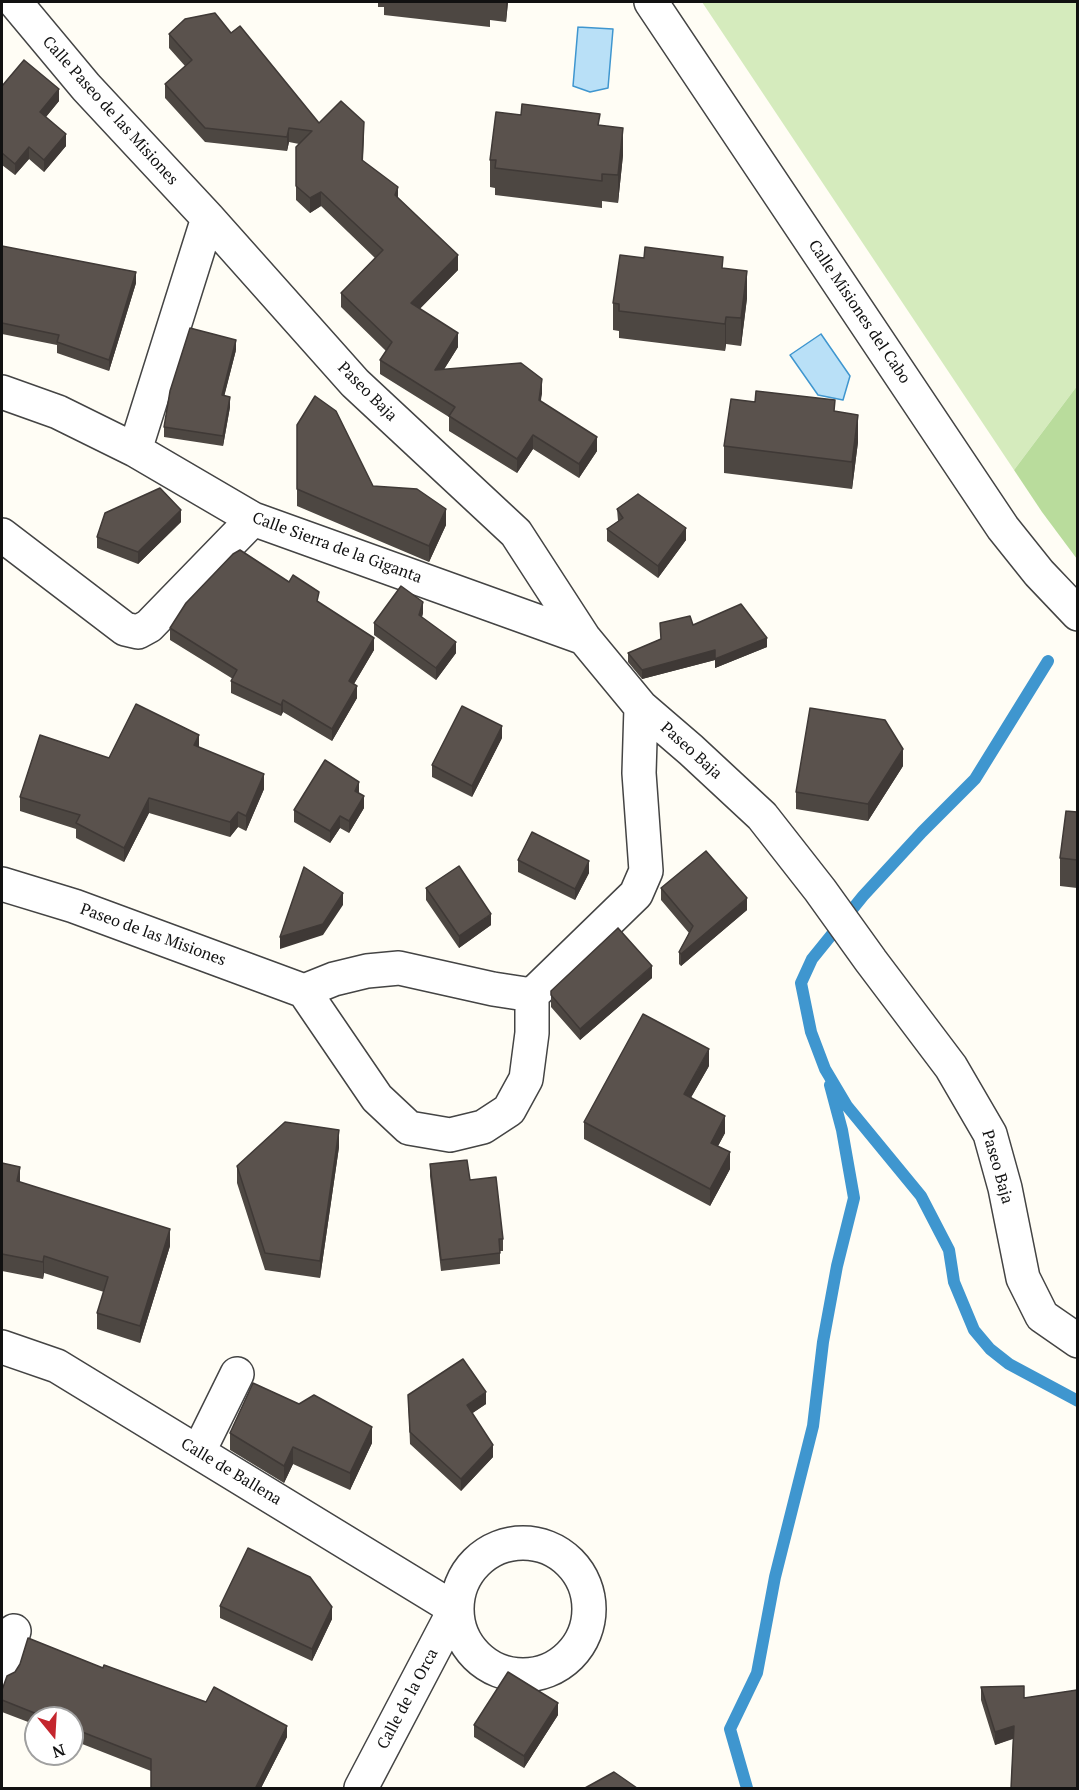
<!DOCTYPE html>
<style>
body{margin:0}
#map{position:relative;width:1079px;height:1790px;overflow:hidden;background:#fffdf5;font-family:"PT Serif",serif}
canvas{display:block}
.frame{position:absolute;inset:0;border:3px solid #111;pointer-events:none}
.north{position:absolute;left:24px;top:1706px;width:60px;height:60px;box-sizing:border-box;background:#fff;border:2px solid #a0a0a0;border-radius:50%;rotate:162deg;font-size:16px;font-weight:700;line-height:24px;text-align:center;color:#111}
.north::after{content:'';display:block;margin:auto;width:21px;height:27px;background:#c4262e;clip-path:polygon(50% 0,100% 100%,50% 72%,0 100%)}
</style>
<div id="map">
<canvas width="1079" height="1790"></canvas>
<div class="frame"></div>
<div class="north">N</div>
</div>
<script>
const c = document.querySelector('canvas').getContext('2d');
c.lineJoin = 'round';
function fill(path, color) {
  c.fillStyle = color;
  c.fill(path, 'evenodd');
}
function poly(rows) {
  const path = new Path2D();
  for (const r of rows) {
    if (r.length === 3) {
      path.moveTo(r[0] + r[2], r[1]);
      path.arc(r[0], r[1], r[2], 0, 2 * Math.PI);
      continue;
    }
    path.moveTo(r[0], r[1]);
    for (let i = 2; i < r.length; i += 2) path.lineTo(r[i], r[i + 1]);
  }
  return path;
}
function strokePath(path, color, width, dash) {
  c.strokeStyle = color;
  c.lineWidth = width;
  c.lineCap = dash ? 'butt' : 'round';
  c.setLineDash(dash || []);
  c.stroke(path);
}
function drawText(font, color, halo, rows, align = 'center') {
  c.font = font + ' "PT Serif",serif';
  c.lineWidth = 6;
  c.setLineDash([]);
  c.textBaseline = 'middle';
  c.strokeStyle = halo;
  c.fillStyle = color;
  for (const [text, x, y, turn = 0] of rows) {
    c.save();
    c.translate(x, y);
    c.rotate((+turn || 0) * Math.PI / 180);
    c.textAlign = isNaN(turn) ? turn : align;
    if (halo) c.strokeText(text, 0, 0);
    c.fillText(text, 0, 0);
    c.restore();
  }
}
fill(poly([
 [702,2,1077,2,1077,386,1014,470]
]), '#d5ebbd');
fill(poly([
 [1077,386,1077,559,1042,512,1014,470]
]), '#b9dc9c');
const water = poly([
 [578,27,613,29,608,88,590,92,573,86,578,27],
 [821,334,850,376,843,400,818,395,790,355,821,334]
]);
fill(water, '#b9e0f7');
strokePath(water, '#3f96cf', 1.5);
strokePath(poly([
 [1048,661,975,779,922,832,863,896,812,959,801,983,811,1032,825,1069,847,1106,921,1196,949,1250,954,1282,974,1330,990,1349,1009,1364,1078,1401],
 [747,1788,730,1729,757,1673,775,1577,813,1426,823,1342,837,1266,854,1198,842,1130,830,1085]
]), '#3f96cf', 12);
const minor = poly([
 [15,2,86,87,208,218,355,383,516,533,584,638,641,707,691,750,762,816,820,890,871,961,951,1067,990,1134,1005,1188,1023,1278,1042,1316,1078,1341],
 [651,2,1003,528,1039,573,1078,614],
 [2,392,58,412,135,450,253,519,584,638],
 [135,450,208,218],
 [2,535,125,629,138,632,149,626,253,519],
 [2,884,74,906,304,991],
 [304,991,377,1098,409,1128,450,1135,483,1127,509,1110,526,1079,532,1033,532,995,636,894,646,871,639,773,641,707],
 [304,991,334,979,367,971,399,968,493,989,532,995],
 [2,1347,57,1366,455,1609,361,1788],
 [199,1451,237,1374],
 [523,1609,66],
 [2,1670,14,1631]
]);
strokePath(minor, '#444', 36);
strokePath(minor, '#fff', 33);
fill(poly([
 [378,2,508,2,506,22,490,20,490,27,384,15,384,7,378,7],
 [231,33,319,123,364,137,363,161,398,198,458,270,419,309,458,347,444,369,542,393,540,401,597,451,579,478,533,449,517,473,449,431,449,417,380,374,380,360,386,351,341,307,341,293,375,258,321,206,310,213,296,200,296,147,299,144,289,142,287,151,205,142,165,98,165,84,185,66,169,48,169,34],
 [2,86,59,101,46,117,66,146,44,172,29,159,15,175,2,165],
 [600,125,623,155,618,203,602,201,602,208,495,195,495,188,490,187,490,160],
 [2,246,136,283,109,371,57,353,57,345,2,334],
 [723,268,747,298,741,346,726,344,725,351,619,338,619,331,613,330,613,303],
 [236,350,224,396,230,407,223,446,164,437,164,427],
 [835,411,858,442,852,489,724,473,724,446],
 [297,425,373,486,446,525,429,562,297,506],
 [617,509,686,540,658,578,607,541,607,529,618,521],
 [181,522,138,564,97,548,97,537],
 [319,603,374,650,354,684,357,698,332,741,283,712,281,716,231,693,231,681,233,679,170,640,170,628],
 [423,613,422,617,456,653,436,680,374,635,374,623],
 [693,625,767,647,715,668,715,660,642,679,628,662,628,653],
 [502,738,472,797,432,777,432,765],
 [199,747,264,789,246,831,238,827,230,837,149,813,124,862,76,838,76,829,20,811,20,797,109,758],
 [903,766,868,821,796,809,796,792],
 [359,793,364,808,349,833,340,828,330,843,294,822,294,810],
 [1077,812,1077,888,1060,886,1060,858],
 [518,860,589,873,575,900,518,872],
 [426,888,491,925,459,948,426,900],
 [661,888,747,910,681,966,679,964,679,952,689,933,661,900],
 [652,978,580,1040,551,1007,551,991],
 [709,1066,691,1097,725,1133,718,1146,730,1169,710,1206,584,1139,584,1122],
 [339,1147,320,1278,265,1270,237,1183,237,1166],
 [2,1163,20,1182,170,1246,140,1343,97,1329,97,1313,104,1292,44,1273,43,1279,2,1271],
 [430,1164,470,1180,503,1239,503,1251,500,1251,500,1264,441,1271,430,1176],
 [408,1395,486,1404,472,1413,493,1457,461,1491,410,1444],
 [230,1433,372,1443,350,1490,293,1464,284,1483,230,1450],
 [220,1606,332,1619,312,1661,220,1618],
 [103,1668,287,1737,261,1788,151,1788,151,1771,72,1740,72,1718,36,1718,36,1725,2,1712,2,1690],
 [981,1687,1024,1698,1077,1690,1077,1788,1011,1788,1013,1739,995,1745,981,1700],
 [558,1715,524,1768,474,1737,474,1725]
]), '#4d4742');
fill(poly([
 [506,2,508,2,506,22],
 [59,89,59,101,40,124,40,112],
 [289,128,289,142,287,151,287,137],
 [623,128,623,155,618,203,618,175],
 [66,134,66,146,44,172,44,160],
 [29,147,29,159,15,175,15,164],
 [398,187,398,201,395,195],
 [321,192,321,206,310,213,310,198],
 [458,255,458,270,411,318,411,303],
 [747,271,747,298,741,346,741,318],
 [136,272,136,283,109,371,109,360],
 [726,317,726,344,725,351,725,324],
 [458,333,458,347,435,384,435,370],
 [236,340,236,350,222,405,222,395],
 [542,379,542,393,539,414,539,400],
 [230,397,230,407,223,446,223,436],
 [858,415,858,442,852,489,852,462],
 [533,435,533,449,517,473,517,459],
 [597,437,597,451,579,478,579,464],
 [446,509,446,525,429,562,429,546],
 [181,510,181,522,138,564,138,552],
 [686,528,686,540,658,578,658,566],
 [423,602,423,613,419,627,419,615],
 [374,638,374,650,349,692,349,681],
 [767,638,767,647,715,668,715,660,642,679,642,670,715,650],
 [456,642,456,653,436,680,436,668],
 [357,686,357,698,332,741,332,729],
 [283,700,283,712,281,716,281,705],
 [502,726,502,738,472,797,472,786],
 [199,735,199,750,194,745],
 [903,749,903,766,868,821,868,804],
 [264,774,264,789,246,831,246,816],
 [359,782,359,793,355,791],
 [364,796,364,808,349,833,349,821],
 [149,798,149,813,124,862,124,848],
 [238,812,238,827,230,837,230,822],
 [340,816,340,828,330,843,330,831],
 [589,861,589,873,575,900,575,889],
 [343,893,343,905,323,935,280,949,280,937],
 [747,898,747,910,681,966,681,954],
 [491,914,491,925,459,948,459,936],
 [652,966,652,978,580,1040,580,1029],
 [709,1049,709,1066,684,1110,684,1094],
 [725,1116,725,1133,711,1159,711,1143],
 [339,1130,339,1147,320,1278,320,1261],
 [730,1152,730,1169,710,1206,710,1189],
 [20,1167,20,1184,17,1181],
 [170,1229,170,1246,140,1343,140,1326],
 [44,1256,44,1273,43,1279,43,1262],
 [486,1392,486,1404,467,1417,467,1405],
 [372,1427,372,1443,350,1490,350,1473],
 [493,1445,493,1457,461,1491,461,1479],
 [293,1447,293,1464,284,1483,284,1466],
 [332,1607,332,1619,312,1661,312,1649],
 [558,1703,558,1715,524,1768,524,1756],
 [287,1726,287,1737,261,1788,256,1788],
 [1014,1726,1014,1738,995,1745,995,1732]
]), '#3f3936');
const building = poly([
 [215,13,231,33,240,26,319,123,341,101,364,122,362,160,398,187,395,195,458,255,411,303,458,333,435,370,521,363,542,379,539,400,597,437,579,464,533,435,517,459,449,416,455,407,380,360,392,342,341,293,383,250,321,192,310,198,296,186,296,147,312,131,289,128,287,137,205,128,165,84,192,60,169,34,185,19,215,13],
 [24,60,59,89,40,112,66,134,44,160,29,147,15,164,2,153,2,86,24,60],
 [522,104,600,114,598,125,623,128,618,175,602,174,602,181,495,168,496,160,490,160,496,112,521,115,522,104],
 [2,246,136,272,109,360,57,342,59,335,2,323,2,246],
 [645,247,723,257,722,268,747,271,741,318,726,317,725,324,619,311,619,304,613,303,620,255,644,258,645,247],
 [190,328,236,340,222,395,230,397,223,436,164,427,170,391,190,328],
 [756,391,835,400,834,411,858,415,852,462,724,446,731,399,755,402,756,391],
 [315,396,336,411,373,486,417,489,446,509,429,546,297,489,297,425,315,396],
 [160,488,181,510,138,552,97,537,105,513,160,488],
 [638,494,686,528,658,566,607,529,623,518,617,509,638,494],
 [240,550,289,582,293,575,319,592,317,601,374,638,349,681,357,686,332,729,283,700,281,705,231,681,237,670,170,628,186,603,233,554,240,550],
 [401,586,423,602,419,615,456,642,436,668,374,623,401,586],
 [741,604,767,638,715,659,715,650,642,670,628,653,661,639,660,623,690,616,693,625,741,604],
 [136,704,199,735,194,745,264,774,246,816,238,812,230,822,149,798,124,848,76,823,80,815,20,797,40,735,109,758,136,704],
 [462,706,502,726,472,786,432,765,462,706],
 [810,708,885,720,903,749,868,804,796,792,810,708],
 [325,760,359,782,355,791,364,796,349,821,340,816,330,831,294,810,325,760],
 [1066,811,1077,812,1077,860,1060,858,1066,811],
 [532,832,589,861,575,889,518,860,532,832],
 [706,851,747,898,681,954,679,952,693,926,661,888,706,851],
 [459,866,491,914,459,936,426,888,459,866],
 [304,867,343,893,323,924,280,937,304,867],
 [618,928,652,966,580,1029,551,995,551,991,618,928],
 [643,1014,709,1049,684,1094,725,1116,711,1143,730,1152,710,1189,584,1122,643,1014],
 [285,1122,339,1130,320,1261,265,1253,237,1166,285,1122],
 [467,1160,470,1180,496,1177,503,1239,499,1239,500,1253,441,1260,430,1164,467,1160],
 [2,1163,20,1167,17,1181,170,1229,140,1326,97,1313,108,1277,44,1256,43,1262,2,1254,2,1163],
 [463,1359,486,1392,467,1405,493,1445,461,1479,410,1432,408,1395,463,1359],
 [253,1383,299,1404,314,1395,372,1427,350,1473,293,1447,284,1466,230,1433,253,1383],
 [248,1548,310,1577,332,1607,312,1649,220,1606,248,1548],
 [28,1638,103,1668,104,1665,206,1702,214,1687,287,1726,256,1787,258,1788,152,1788,151,1787,151,1759,72,1728,72,1718,47,1718,2,1700,2,1690,7,1676,15,1672,20,1664,28,1638],
 [508,1672,558,1703,524,1756,474,1725,508,1672],
 [1024,1686,1024,1698,1077,1690,1077,1788,1011,1788,1014,1726,995,1732,981,1687,1024,1686],
 [614,1772,637,1788,585,1788,614,1772]
]);
fill(building, '#5a524d');
strokePath(building, '#3f3936', 1.5);
drawText('16px', '#111', '#fff', [
 ["Calle Paseo de las Misiones",110,111,48],
 ["Calle Misiones del Cabo",859,312,56],
 ["Paseo Baja",367,392,45],
 ["Calle Sierra de la Giganta",337,548,20],
 ["Paseo Baja",691,751,42],
 ["Paseo de las Misiones",153,935,20],
 ["Paseo Baja",997,1167,74],
 ["Calle de Ballena",231,1472,31],
 ["Calle de la Orca",408,1699,-62]
]);
</script>
